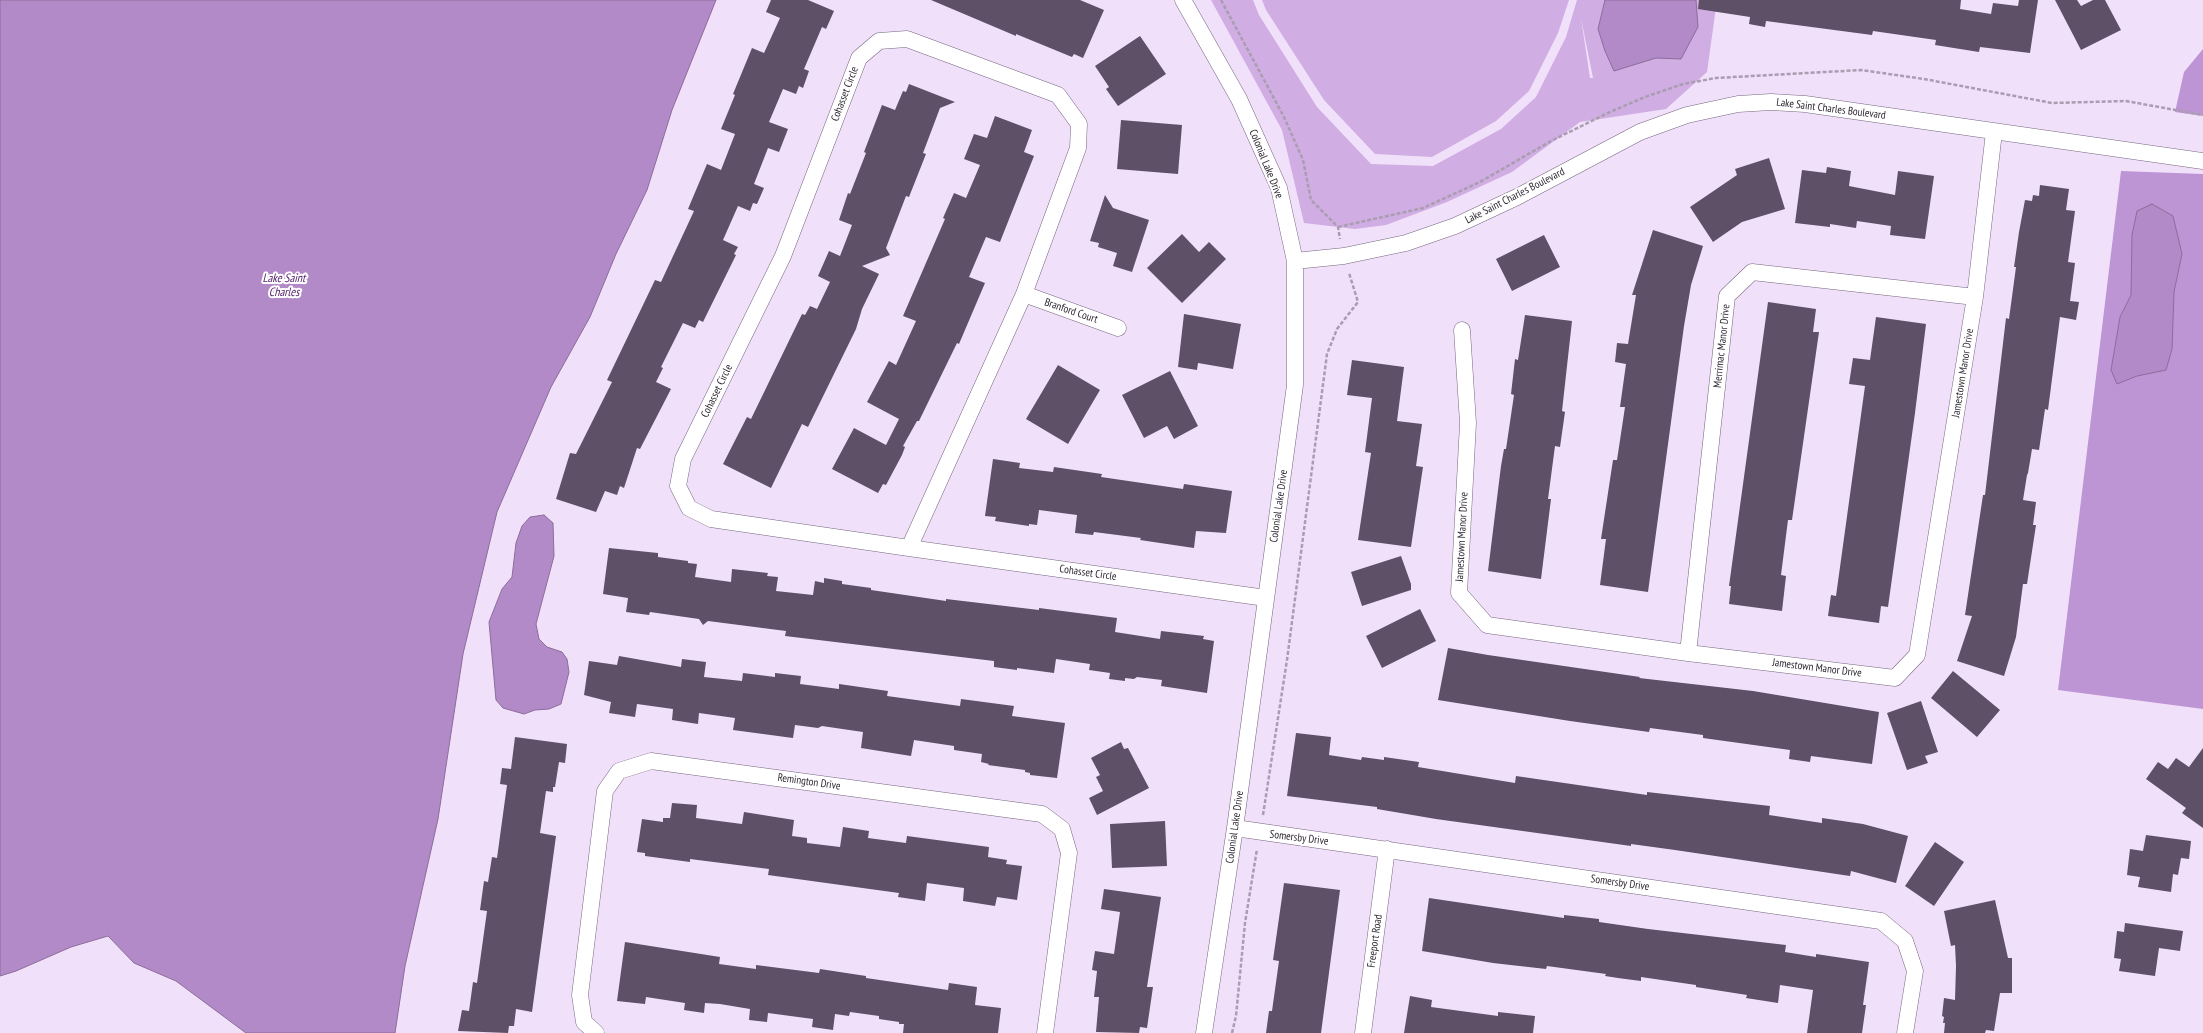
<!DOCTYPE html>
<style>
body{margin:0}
canvas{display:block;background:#f1e0fa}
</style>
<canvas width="2203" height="1033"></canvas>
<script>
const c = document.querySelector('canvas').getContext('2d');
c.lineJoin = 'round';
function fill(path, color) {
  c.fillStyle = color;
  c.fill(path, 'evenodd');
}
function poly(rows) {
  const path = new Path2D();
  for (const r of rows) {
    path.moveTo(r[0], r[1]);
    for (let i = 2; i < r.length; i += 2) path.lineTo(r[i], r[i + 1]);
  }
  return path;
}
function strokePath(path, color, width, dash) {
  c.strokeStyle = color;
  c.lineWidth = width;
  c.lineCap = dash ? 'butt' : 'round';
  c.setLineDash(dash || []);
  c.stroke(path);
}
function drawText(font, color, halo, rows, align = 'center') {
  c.font = font + ' "PT Sans Narrow",sans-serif';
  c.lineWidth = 4;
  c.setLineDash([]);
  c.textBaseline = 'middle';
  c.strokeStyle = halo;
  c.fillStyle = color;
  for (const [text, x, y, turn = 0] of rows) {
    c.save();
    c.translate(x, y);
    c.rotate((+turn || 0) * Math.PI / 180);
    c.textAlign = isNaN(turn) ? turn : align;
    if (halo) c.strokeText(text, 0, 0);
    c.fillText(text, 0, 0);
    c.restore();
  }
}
fill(poly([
 [1211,0,1253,0,1259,15,1317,107,1371,164,1433,166,1501,129,1536,97,1566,37,1577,0,1717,0,1707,72,1666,109,1580,122,1512,172,1447,202,1386,225,1355,229,1304,223,1282,130],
 [1581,18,1593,78,1590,78],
 [1262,0,1569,0,1558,33,1529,91,1496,121,1432,157,1375,154,1324,100,1266,10]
]), '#d0ade3');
fill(poly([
 [2203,49,2203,116,2175,112,2184,72],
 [2121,171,2203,174,2203,709,2058,690]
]), '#be95d4');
const water = poly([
 [0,0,716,0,672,110,647,190,616,254,590,317,551,387,497,512,463,654,438,819,405,966,395,1033,246,1033,176,981,134,963,108,936,71,947,16,971,0,976,0,0],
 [1605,0,1696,0,1698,27,1681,59,1656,58,1614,71,1605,51,1598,29,1605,0],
 [2152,204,2173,216,2182,254,2174,292,2172,349,2166,370,2137,376,2117,384,2111,370,2120,317,2131,295,2132,235,2137,211,2152,204],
 [544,515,553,523,554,556,536,624,539,639,547,647,562,652,567,659,569,672,561,704,549,709,535,710,524,714,503,708,496,700,489,622,502,589,512,577,516,543,522,526,530,517,544,515]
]);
fill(water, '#b28ac8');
strokePath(water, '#8b6d9b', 1);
fill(poly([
 [771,0,808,0,834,11,826,29,822,27,804,69,809,71,803,88,799,86,796,94,783,89,769,122,788,129,779,152,768,148,754,184,764,188,757,204,753,203,750,211,738,206,723,240,738,247,734,254,736,255,703,322,699,320,695,328,683,323,661,367,663,368,656,382,671,389,640,449,637,448,624,488,620,486,617,495,605,491,596,512,556,499,570,453,576,454,612,382,607,380,655,280,661,282,694,211,688,209,707,164,721,170,735,134,721,129,735,95,733,94,752,48,764,53,780,18,766,12],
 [931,0,1080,0,1104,10,1083,58,1074,54,1072,57,1016,34,1016,36],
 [1699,0,1961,0,1960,9,1991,14,1993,3,2018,6,2019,0,2038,0,2030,53,1980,47,1979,52,1935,45,1936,40,1873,31,1872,35,1766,21,1765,27,1749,24,1750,17,1698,9],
 [2055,0,2077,0,2081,6,2093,0,2105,0,2121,30,2081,50],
 [1140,36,1166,74,1118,106,1106,89,1109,87,1095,66],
 [909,84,955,102,940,108,923,153,926,154,909,197,906,196,886,248,890,255,862,266,879,274,862,309,856,329,808,427,802,424,771,488,723,464,747,417,751,419,802,314,805,315,810,306,817,309,830,282,818,276,829,251,840,256,852,225,839,220,848,193,850,194,866,153,864,152,882,105,895,110,903,91,906,92],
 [995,116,1032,130,1024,152,1034,156,1000,242,986,237,969,277,985,283,959,344,957,343,919,421,917,421,903,446,905,447,902,455,886,485,883,484,878,493,832,469,854,428,886,445,899,419,867,402,889,361,896,365,916,321,903,316,945,219,943,218,954,193,966,198,980,165,964,159,974,134,987,138],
 [1121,120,1182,125,1178,174,1117,169],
 [1769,158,1785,209,1742,222,1713,242,1690,207,1737,175,1735,169],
 [1827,167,1851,171,1849,186,1895,195,1898,171,1934,176,1925,239,1890,235,1891,226,1857,221,1856,228,1830,224,1830,227,1795,223,1802,170,1826,173],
 [2040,185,2069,189,2066,210,2075,211,2068,262,2075,263,2070,301,2079,302,2076,320,2060,317,2048,410,2045,409,2039,450,2032,449,2028,473,2027,475,2023,500,2036,502,2033,525,2036,525,2027,584,2023,584,2016,637,2004,676,1957,661,1972,616,1965,615,1983,495,1985,495,2006,318,2009,319,2016,267,2014,267,2019,232,2025,200,2032,201,2033,195,2039,196],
 [1105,195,1113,208,1149,220,1132,272,1113,266,1117,253,1098,247,1099,243,1090,241],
 [1653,230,1703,246,1691,285,1684,326,1648,592,1600,585,1606,539,1601,539,1613,460,1617,460,1625,407,1620,407,1626,364,1615,362,1617,343,1628,344,1636,295,1632,295],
 [1182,234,1199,252,1209,242,1226,259,1182,303,1147,268],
 [1544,235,1560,267,1512,291,1496,259],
 [1768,302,1816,309,1813,332,1819,332,1792,520,1788,520,1781,575,1786,576,1782,611,1729,604,1731,586,1729,586],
 [1184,314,1241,324,1233,369,1198,363,1197,370,1178,367],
 [1525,315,1572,321,1562,411,1565,412,1560,447,1555,446,1548,499,1551,499,1541,579,1488,571,1501,466,1504,449,1506,449,1514,395,1511,394,1515,359,1518,360],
 [1876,317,1926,324,1915,413,1888,607,1881,606,1879,623,1828,616,1831,595,1836,596,1865,386,1849,384,1853,358,1870,360],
 [1352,360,1404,367,1397,421,1422,424,1416,466,1423,467,1411,547,1358,540,1371,453,1365,452,1372,398,1347,395],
 [1058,365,1100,390,1068,444,1026,419],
 [1170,371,1198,426,1174,439,1167,426,1144,438,1122,395],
 [993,459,1020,463,1019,468,1053,472,1054,467,1102,474,1101,477,1183,489,1184,484,1232,491,1226,533,1196,531,1194,548,1140,540,1141,538,1094,532,1093,535,1075,533,1077,515,1039,510,1037,525,1029,524,1029,526,995,521,996,517,985,516],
 [609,548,658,553,658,557,688,561,688,563,697,564,695,577,731,582,732,569,768,573,767,576,778,577,776,591,813,595,815,581,824,583,824,578,842,581,842,584,871,588,871,590,946,601,946,599,1039,610,1039,608,1117,618,1115,632,1160,639,1161,631,1204,636,1203,639,1214,641,1207,693,1161,686,1162,680,1137,677,1134,679,1125,678,1125,681,1109,679,1110,673,1089,670,1090,664,1056,659,1054,673,1017,668,1017,670,994,667,994,661,785,636,786,631,708,621,703,625,699,619,650,612,649,615,626,612,628,598,603,594],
 [1401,556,1411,584,1411,590,1362,606,1351,572],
 [1420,609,1436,641,1382,668,1366,636],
 [1448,648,1488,655,1640,677,1639,678,1753,691,1879,712,1872,764,1811,756,1810,762,1789,759,1790,750,1703,738,1703,735,1650,728,1649,732,1570,721,1438,700],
 [619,656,681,667,682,659,706,662,704,677,742,681,743,673,775,677,775,673,801,676,800,684,839,689,839,684,888,691,887,696,960,706,961,699,1014,706,1012,716,1065,723,1057,778,1030,775,1030,773,1025,772,1025,770,988,765,989,764,981,762,982,754,954,750,954,746,914,740,911,756,861,748,863,732,822,726,818,728,795,725,793,738,733,730,735,718,699,713,698,724,672,720,673,709,637,704,635,717,609,713,611,702,584,695,589,661,617,665],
 [1953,671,2000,710,1977,737,1931,698],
 [1921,701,1938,752,1925,756,1928,763,1907,770,1887,713],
 [1296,733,1331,737,1329,755,1361,760,1362,757,1384,760,1384,757,1419,762,1418,767,1515,783,1516,776,1647,795,1647,792,1770,806,1769,815,1822,823,1822,818,1863,824,1908,836,1896,883,1851,871,1850,876,1675,850,1631,844,1631,846,1436,819,1377,809,1377,807,1287,796],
 [515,737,567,744,565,763,559,762,555,787,553,787,553,792,546,791,540,833,556,836,532,1012,516,1009,514,1026,509,1026,508,1033,458,1031,462,1010,469,1011,473,982,477,983,487,911,480,910,484,881,488,882,492,857,497,858,507,785,500,784,502,768,511,769],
 [1121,742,1124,749,1128,748,1149,788,1097,815,1089,798,1103,791,1096,777,1100,775,1091,758],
 [2203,748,2203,828,2182,813,2186,808,2146,779,2158,762,2168,769,2176,758,2189,767],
 [672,803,697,805,696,818,742,824,744,812,794,820,792,836,807,838,807,843,840,847,843,827,869,831,868,838,906,843,907,836,989,847,988,857,1007,860,1006,864,1022,866,1017,900,997,897,995,906,963,901,964,888,927,883,925,901,898,897,899,893,768,875,769,869,690,859,690,862,645,856,645,853,637,852,642,819,663,822,663,818,670,818],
 [1165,821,1167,866,1112,868,1110,824],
 [2146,835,2191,841,2189,859,2181,858,2178,875,2173,874,2171,892,2138,887,2140,877,2127,875,2130,849,2143,851],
 [1935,842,1964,862,1934,906,1905,886],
 [1284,883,1340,890,1321,1033,1266,1033,1269,1011,1272,1011,1279,961,1273,960],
 [1104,889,1161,897,1147,987,1153,987,1147,1028,1140,1027,1139,1033,1096,1032,1099,997,1094,997,1097,971,1092,970,1095,951,1114,954,1120,912,1101,909],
 [1429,898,1564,918,1564,915,1599,919,1599,922,1648,929,1786,945,1785,952,1816,957,1816,954,1869,962,1863,1005,1866,1005,1862,1033,1807,1033,1813,990,1780,985,1778,1003,1746,998,1747,995,1696,987,1696,985,1641,977,1641,981,1618,978,1605,976,1606,974,1547,966,1546,969,1493,963,1422,951],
 [1995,900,2008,958,2012,958,2012,993,2000,993,1994,1031,1986,1030,1985,1033,1944,1033,1945,1023,1943,1023,1944,1017,1942,1016,1944,998,1955,1000,1956,966,1955,945,1951,946,1944,911],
 [2125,923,2183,931,2180,951,2159,948,2155,976,2119,971,2121,959,2114,958,2117,931,2124,932],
 [625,942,720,957,719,964,756,969,756,965,819,973,820,969,866,976,866,978,948,990,949,983,977,987,975,1005,1001,1008,998,1033,903,1033,904,1024,899,1024,899,1022,879,1019,879,1016,850,1012,849,1016,835,1014,833,1030,812,1027,813,1019,768,1013,767,1022,749,1020,750,1009,720,1004,705,1003,704,1013,684,1010,685,1003,646,997,645,1004,617,1001],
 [1410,996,1432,1000,1431,1007,1498,1016,1498,1012,1535,1016,1533,1033,1404,1033]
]), '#5e5066');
const minor = poly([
 [1183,0,1239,99,1279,188,1295,261,1295,385,1235,828,1204,1033],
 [1295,261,1344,256,1406,243,1455,226,1517,197,1640,132,1687,115,1738,104,1771,102,1805,104,2203,161],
 [1024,294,1118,328],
 [1462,330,1468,423,1459,593,1487,625,1688,653,1895,678,1917,655,1975,297,1994,132],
 [909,548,1024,294,1078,148,1079,124,1058,95,907,39,879,41,859,58,783,256,683,459,678,486,689,508,711,519,909,548,1266,598],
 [1688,653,1727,296,1752,272,1975,297],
 [1235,828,1881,921,1905,941,1915,971,1905,1033],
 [596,1033,584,1022,580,995,605,791,619,771,651,761,1042,814,1062,829,1069,853,1045,1033],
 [1363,1033,1387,849]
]);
strokePath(minor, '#76677f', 17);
strokePath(poly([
 [1221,0,1284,117,1303,160,1311,200,1338,227,1340,239],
 [1338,227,1423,208,1480,182,1551,141,1610,112,1645,97,1683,84,1716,78,1861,70,1924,79,2052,103,2126,101,2203,115],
 [1263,815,1287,660,1327,354,1337,329,1358,302,1349,273],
 [1232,1033,1236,1016,1245,923,1257,849]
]), '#aa9db1', 2.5, [4, 2]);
strokePath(minor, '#fff', 16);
drawText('11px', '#2f2832', '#fff', [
 ["Cohasset Circle",845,94,-69],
 ["Lake Saint Charles Boulevard",1831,109,7],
 ["Colonial Lake Drive",1266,164,68],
 ["Lake Saint Charles Boulevard",1515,196,-27],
 ["Branford Court",1071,311,19],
 ["Merrimac Manor Drive",1722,346,-84],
 ["Jamestown Manor Drive",1963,373,-81],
 ["Cohasset Circle",717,391,-64],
 ["Colonial Lake Drive",1279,506,-82],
 ["Jamestown Manor Drive",1462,537,-87],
 ["Cohasset Circle",1088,573,8],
 ["Jamestown Manor Drive",1817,668,7],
 ["Remington Drive",809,782,8],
 ["Colonial Lake Drive",1235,827,-82],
 ["Somersby Drive",1299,838,7],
 ["Somersby Drive",1620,883,8],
 ["Freeport Road",1375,941,-82]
]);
drawText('italic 12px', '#58256f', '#fff', [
 ["Lake Saint",284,279],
 ["Charles",284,293]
]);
</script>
